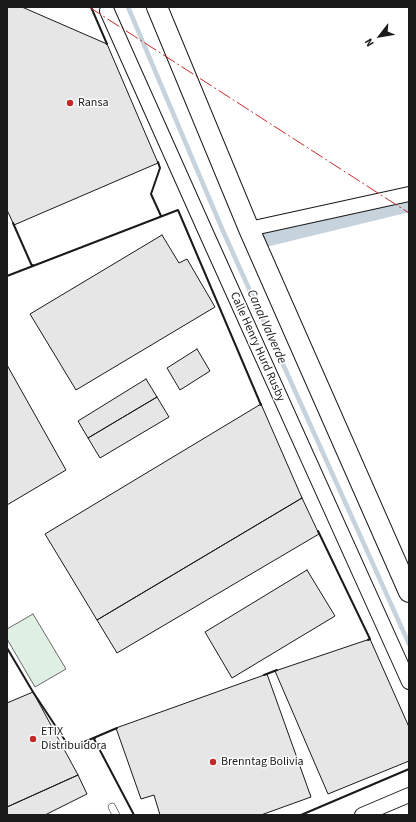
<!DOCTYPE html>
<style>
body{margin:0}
#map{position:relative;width:416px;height:822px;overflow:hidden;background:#fff;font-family:"Source Sans 3",sans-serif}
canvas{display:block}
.frame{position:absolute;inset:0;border:8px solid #1a1a1a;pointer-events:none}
.north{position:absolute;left:360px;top:16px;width:40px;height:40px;-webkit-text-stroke:3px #fff;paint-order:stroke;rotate:239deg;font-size:11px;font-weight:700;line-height:16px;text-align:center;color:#1a1a1a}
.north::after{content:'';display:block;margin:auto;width:14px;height:18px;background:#1a1a1a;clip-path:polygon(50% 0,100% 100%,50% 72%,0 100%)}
</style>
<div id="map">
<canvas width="416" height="822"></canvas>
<div class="frame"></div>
<div class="north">N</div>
</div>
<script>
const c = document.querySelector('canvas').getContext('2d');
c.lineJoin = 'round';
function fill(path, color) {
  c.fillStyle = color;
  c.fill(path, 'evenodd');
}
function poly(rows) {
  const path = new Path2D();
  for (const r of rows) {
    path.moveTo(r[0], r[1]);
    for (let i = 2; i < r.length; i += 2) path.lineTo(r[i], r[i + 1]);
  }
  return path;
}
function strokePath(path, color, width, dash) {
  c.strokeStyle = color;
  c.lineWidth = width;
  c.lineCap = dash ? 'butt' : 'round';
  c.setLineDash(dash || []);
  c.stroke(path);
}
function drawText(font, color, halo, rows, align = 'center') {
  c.font = font + ' "Source Sans 3",sans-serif';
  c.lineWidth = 3;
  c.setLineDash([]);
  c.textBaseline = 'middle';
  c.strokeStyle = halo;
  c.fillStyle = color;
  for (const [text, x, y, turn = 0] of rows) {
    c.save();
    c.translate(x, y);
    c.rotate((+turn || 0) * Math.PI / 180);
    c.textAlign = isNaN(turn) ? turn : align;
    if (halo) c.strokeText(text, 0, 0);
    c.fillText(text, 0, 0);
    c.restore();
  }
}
const green = poly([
 [33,614,66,669,35,687,7,639,7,629,33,614]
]);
fill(green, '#e0efe3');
strokePath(green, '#6a6a6a', 1);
strokePath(poly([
 [128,7,223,231,409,644]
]), '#c6d2dc', 4.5);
strokePath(poly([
 [265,239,409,204]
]), '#c6d2dc', 16);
const building = poly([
 [7,7,22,7,107,44,158,163,14,225,7,210,7,7],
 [162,235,179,263,187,259,215,307,76,390,30,314,162,235],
 [197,349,210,371,180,390,167,368,197,349],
 [7,365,66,470,7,505,7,365],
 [146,379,157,397,88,438,78,421,146,379],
 [157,397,169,417,100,458,88,438,157,397],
 [261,404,302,498,97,620,45,534,261,404],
 [302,498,319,534,117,653,97,620,302,498],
 [307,570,335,616,232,678,205,632,307,570],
 [370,639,409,727,409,761,328,794,275,671,370,639],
 [267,674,311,797,261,815,160,815,154,795,141,799,116,728,267,674],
 [33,692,78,775,7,807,7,703,33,692],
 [78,775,87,794,45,815,7,815,7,807,78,775]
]);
fill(building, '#e6e6e6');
strokePath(building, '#1a1a1a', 1);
const lane = poly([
 [112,807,116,815]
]);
const street = poly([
 [107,11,208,237,409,682],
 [249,229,409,194],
 [362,815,409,795]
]);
const secondary = poly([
 [157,7,249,229,409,592]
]);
strokePath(lane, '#1a1a1a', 8);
strokePath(street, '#1a1a1a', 16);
strokePath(secondary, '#1a1a1a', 22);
strokePath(lane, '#fff', 7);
strokePath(street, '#fff', 14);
strokePath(secondary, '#fff', 20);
strokePath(poly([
 [91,7,107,44],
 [158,162,160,168,151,194,161,216,160,217],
 [13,223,32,266,33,265],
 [7,276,178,210,261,405],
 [318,531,370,639,368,640],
 [7,648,33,692,70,748,117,728],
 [264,675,277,670],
 [95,738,94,739,134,815],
 [301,815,409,769]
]), '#1a1a1a', 2);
strokePath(poly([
 [89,7,409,213]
]), '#c62828', 1, [14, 3, 2, 3]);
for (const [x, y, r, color] of [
 [70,103,4,"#c62828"],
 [33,739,4,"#c62828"],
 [213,762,4,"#c62828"]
]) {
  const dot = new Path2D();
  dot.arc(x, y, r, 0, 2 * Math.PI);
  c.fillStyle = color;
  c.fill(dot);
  strokePath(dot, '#fff', 1.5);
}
drawText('12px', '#1a1a1a', '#fff', [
 ["Ransa",78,103],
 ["ETIX",41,732],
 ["Distribuidora",41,746],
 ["Brenntag Bolivia",221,762]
], 'left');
drawText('12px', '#1a1a1a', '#fff', [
 ["Calle Henry Hurd Rusby",257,347,66]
]);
drawText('italic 13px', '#1a1a1a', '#fff', [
 ["Canal Valverde",266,327,66]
]);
</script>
